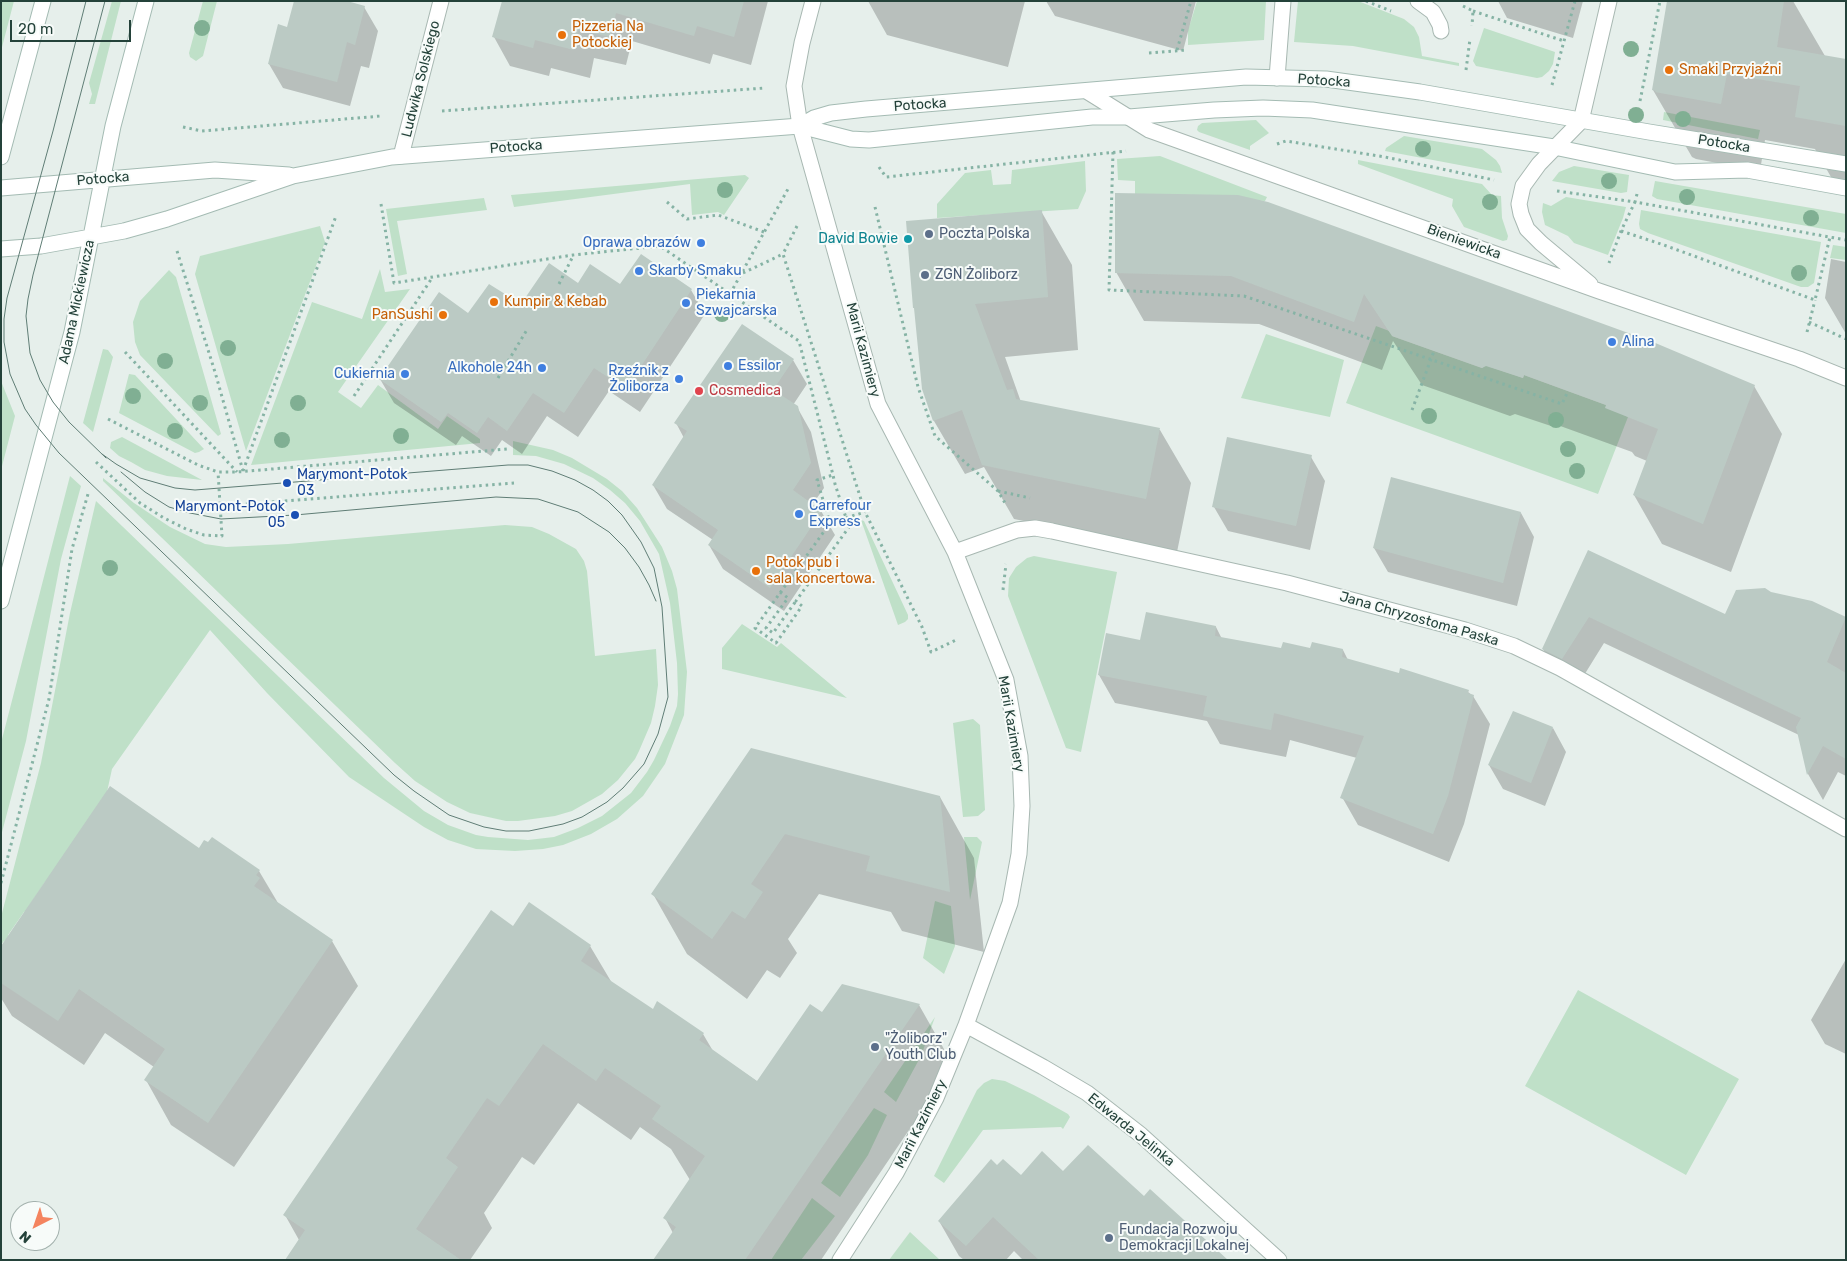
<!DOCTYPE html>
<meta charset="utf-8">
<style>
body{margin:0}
#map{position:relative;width:1847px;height:1261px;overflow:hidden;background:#e6efeb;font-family:Rubik,sans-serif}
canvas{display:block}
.frame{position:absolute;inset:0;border:2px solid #24423a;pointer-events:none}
.north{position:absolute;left:10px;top:1201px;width:50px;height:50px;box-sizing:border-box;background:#f7fbf9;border:1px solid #a3b1ad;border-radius:50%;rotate:221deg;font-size:14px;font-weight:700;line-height:20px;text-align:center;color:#24423a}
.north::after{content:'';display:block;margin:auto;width:18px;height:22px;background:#f4845f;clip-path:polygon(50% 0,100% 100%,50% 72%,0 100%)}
.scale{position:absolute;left:10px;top:20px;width:121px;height:22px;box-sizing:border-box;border:2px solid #24423a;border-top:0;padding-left:6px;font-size:15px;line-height:18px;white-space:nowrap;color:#24423a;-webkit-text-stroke:4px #f7fbf9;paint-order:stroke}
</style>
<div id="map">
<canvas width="1847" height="1261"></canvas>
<div class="frame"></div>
<div class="north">N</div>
<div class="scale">20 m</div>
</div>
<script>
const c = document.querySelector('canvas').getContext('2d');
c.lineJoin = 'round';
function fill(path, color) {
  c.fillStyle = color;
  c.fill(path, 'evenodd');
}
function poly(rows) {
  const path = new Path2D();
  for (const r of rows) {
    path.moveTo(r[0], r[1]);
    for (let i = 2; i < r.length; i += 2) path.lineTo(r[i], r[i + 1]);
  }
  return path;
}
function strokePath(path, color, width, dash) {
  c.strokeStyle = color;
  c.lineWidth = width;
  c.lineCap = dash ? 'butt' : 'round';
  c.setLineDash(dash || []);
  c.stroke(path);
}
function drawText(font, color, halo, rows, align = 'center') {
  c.font = font + ' Rubik,sans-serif';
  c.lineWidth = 4;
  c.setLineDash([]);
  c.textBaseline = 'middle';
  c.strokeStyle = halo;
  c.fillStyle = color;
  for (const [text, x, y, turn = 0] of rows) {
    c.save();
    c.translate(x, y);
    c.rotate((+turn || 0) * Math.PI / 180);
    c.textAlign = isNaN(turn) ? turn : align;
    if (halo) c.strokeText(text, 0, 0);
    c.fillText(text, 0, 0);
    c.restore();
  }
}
fill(poly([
 [1,1,14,1,1,51],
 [112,1,121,1,95,104,89,104,92,94,89,83],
 [203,1,217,1,203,56,196,61,190,57,189,53],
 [1197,1,1266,1,1264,40,1188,45,1188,31],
 [1298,1,1358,1,1404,19,1414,27,1419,37,1422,56,1459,63,1459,66,1353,46,1294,42],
 [1484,28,1555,52,1553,64,1549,71,1542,77,1537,78,1476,66,1473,61],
 [1664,112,1760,130,1758,139,1663,120],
 [1256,120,1269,133,1250,146,1250,150,1199,132,1197,130,1198,126,1202,123],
 [1404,136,1482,149,1496,160,1500,166,1502,173,1385,151,1386,148],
 [1160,156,1267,197,1265,201,1135,194,1135,181,1118,180,1117,159],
 [1358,160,1482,184,1492,195,1501,196,1502,218,1508,236,1507,240,1503,241,1464,227,1452,206,1453,199,1358,164],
 [1085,161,1086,191,1078,209,937,218,937,204,965,173,991,170,993,185,1011,184,1012,170],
 [1574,166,1629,175,1627,192,1621,193,1552,181,1559,172],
 [745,175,749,178,724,215,718,212,692,215,690,184,514,207,511,195],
 [1655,181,1846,214,1846,233,1657,199,1652,196],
 [1566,197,1626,207,1623,218,1608,255,1574,243,1568,236,1545,225,1542,212,1543,203,1551,206],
 [484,198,487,210,397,221,407,274,398,276,386,209],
 [1641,210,1821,242,1814,283,1808,287,1801,287,1648,233,1640,229,1639,224],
 [320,226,325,242,246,451,195,274,200,256],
 [1833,245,1846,247,1846,260,1830,258],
 [380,269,385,292,410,289,338,392,361,408,378,385,438,429,447,416,480,439,480,443,251,465,312,302,362,319],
 [169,270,176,277,221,434,218,436,140,355,135,342,133,322,140,301],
 [1376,326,1392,332,1392,336,1482,368,1485,365,1523,378,1524,375,1606,405,1628,417,1598,494,1346,403],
 [1266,334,1344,360,1330,417,1241,398],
 [103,349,108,350,113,357,93,432,83,423],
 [129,374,135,375,204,449,199,452,195,453,119,413],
 [1,381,15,416,1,470],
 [122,437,202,480,167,476,145,470,131,462,119,456,110,448,111,442],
 [513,441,553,450,572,458,607,479,622,491,637,508,662,547,672,571,677,589,687,672,684,715,665,764,643,796,617,819,591,834,563,845,543,849,515,851,476,849,448,840,424,827,349,777,267,693,210,630,112,769,107,792,50,881,45,882,29,906,30,910,24,912,8,935,9,940,4,941,1,945,1,917,41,763,70,613,96,501,384,778,424,811,448,825,476,835,488,837,528,840,554,837,578,828,602,816,631,793,647,772,654,760,670,726,677,706,678,694,677,663,670,603,659,554,640,521,625,503,610,490,593,478,564,464,536,456,513,455],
 [70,476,81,486,61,559,26,741,1,836,1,743],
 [103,478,134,503,170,527,205,544,226,547,288,544,505,525,532,527,549,534,576,549,584,561,587,571,595,656,656,649,658,685,655,706,651,723,639,751,635,759,618,780,602,794,572,811,555,816,518,821,506,821,470,813,447,802,415,781,395,763,103,481],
 [861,520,864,521,908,615,908,619,905,622,898,625],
 [1034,556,1117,572,1081,752,1066,748,1008,596,1009,578,1016,567,1027,558],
 [742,624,777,647,781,643,847,698,722,669,722,648],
 [973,719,980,725,985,810,978,816,963,817,953,723],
 [964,837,977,837,982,842,970,900],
 [935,901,951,906,955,946,944,974,923,958],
 [1578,990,1739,1079,1686,1175,1525,1086],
 [935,1017,921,1056,896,1102,884,1092],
 [992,1079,1005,1081,1034,1095,1068,1114,1070,1117,1063,1129,1061,1127,983,1130,944,1183,934,1176,977,1090,984,1083],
 [874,1108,887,1115,868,1155,840,1197,821,1183],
 [812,1198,835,1216,801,1260,771,1260],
 [910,1232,940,1260,889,1260]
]), '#bfe0c8');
fill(poly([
 [504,1,768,1,751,65,713,54,710,64,632,41,626,65,594,58,590,78,551,68,549,76,510,66,494,37],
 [868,1,1025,1,1008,67,887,35],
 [1046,1,1196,1,1183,51,1055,16],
 [1498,1,1583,1,1573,38,1507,18],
 [1717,1,1793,1,1825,56,1846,60,1846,186,1835,184,1815,149,1765,140,1760,171,1696,159,1692,157,1653,90],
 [364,7,378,31,369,68,361,66,350,106,283,88,269,64,288,28],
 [1117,194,1754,386,1782,434,1731,572,1662,544,1634,495,1647,461,1635,456,1632,452,1552,423,1551,426,1515,414,1510,416,1422,385,1393,341,1382,370,1259,324,1144,321,1116,272],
 [1041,211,1072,265,1078,350,1005,357,1021,402,1160,430,1191,483,1177,552,1014,519,984,467,965,474,934,421,923,389,916,310],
 [1831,259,1846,262,1846,334,1825,298],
 [578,284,691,290,705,314,640,412,609,391,578,437,547,416,522,454,502,440,491,456,462,436,456,445,394,403,380,379,469,314,521,306],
 [743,326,793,360,807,384,793,405,797,407,811,432,824,488,812,505,821,511,835,535,784,611,723,569,709,545,713,540,667,509,653,485,684,438,676,423],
 [1311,457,1325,481,1310,550,1228,531,1214,507],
 [1521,513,1534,537,1517,606,1388,572,1374,548],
 [1589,551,1725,616,1771,593,1811,602,1846,619,1846,776,1838,772,1823,800,1808,774,1799,735,1604,643,1578,685,1559,676,1543,649],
 [1216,627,1222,639,1282,649,1343,650,1348,660,1468,692,1473,696,1490,724,1464,824,1449,862,1358,825,1342,797,1357,758,1290,740,1286,757,1220,744,1207,721,1115,703,1099,675,1141,641],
 [1553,728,1566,752,1545,806,1503,789,1489,765],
 [752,750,940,797,974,858,984,952,902,931,891,912,819,894,788,939,797,953,780,978,767,970,747,999,687,954,653,894],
 [199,850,259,871,278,903,332,941,358,986,234,1167,171,1125,146,1080,154,1067,105,1033,84,1065,12,1016,1,998,1,948],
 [529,904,590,946,612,983,653,1011,703,1034,713,1051,758,1082,822,1014,919,1005,953,1065,821,1260,655,1260,673,1233,665,1218,690,1180,671,1149,640,1127,631,1140,578,1103,534,1165,522,1157,484,1213,492,1228,470,1260,286,1260,299,1240,285,1215,513,928],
 [1846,959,1846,1054,1825,1044,1811,1020],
 [997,1166,1021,1177,1063,1173,1144,1198,1226,1260,1023,1260,1014,1251,1006,1260,964,1260,959,1256,939,1221]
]), '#0003');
fill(poly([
 [294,1,347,1,365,6,355,45,347,42,337,82,268,64,278,24,287,27],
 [502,1,744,1,734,37,697,26,694,36,616,13,610,37,578,30,574,50,535,40,533,48,492,37],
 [1667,1,1784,1,1777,47,1846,59,1846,126,1795,117,1800,86,1727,74,1721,104,1655,92,1656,91,1652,90],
 [1115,193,1238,195,1268,202,1653,342,1755,385,1703,524,1633,495,1658,429,1605,408,1606,405,1524,375,1523,378,1486,366,1482,368,1392,336,1364,294,1354,322,1231,276,1115,273],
 [1042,210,1048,297,975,304,1007,390,1013,389,1016,399,1160,428,1146,499,982,465,962,410,933,421,922,389,914,308,913,308,906,221],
 [641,254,692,289,626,389,594,368,564,413,533,393,507,431,488,417,477,433,448,413,441,422,379,379,439,292,468,313,489,284,521,304,549,263,578,283,590,264,620,284],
 [742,324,794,359,773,390,798,406,811,463,793,490,822,511,770,588,708,545,718,530,652,485,687,431,674,423],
 [1227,437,1312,455,1296,526,1212,507],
 [1391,477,1521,512,1503,583,1373,548],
 [1588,550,1725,614,1736,590,1765,588,1771,592,1812,601,1846,617,1827,662,1846,673,1846,759,1823,746,1807,775,1796,727,1801,718,1589,617,1562,659,1542,649],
 [1146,612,1216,626,1215,636,1281,648,1283,642,1310,648,1312,642,1343,649,1342,657,1399,673,1400,668,1469,690,1468,693,1474,695,1448,796,1433,834,1340,798,1364,736,1274,713,1271,730,1203,716,1207,696,1098,675,1106,633,1140,640],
 [1513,711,1553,727,1531,783,1488,765],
 [751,748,940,796,950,892,866,871,870,856,785,834,751,884,763,892,745,919,732,911,712,939,651,894],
 [110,786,199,848,204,840,208,842,212,837,260,870,256,875,260,878,254,886,333,940,208,1123,144,1080,165,1049,79,989,58,1021,1,983,1,946],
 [529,902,591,945,581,961,653,1009,657,1001,704,1033,699,1040,757,1081,810,1004,822,1012,842,984,920,1004,745,1260,653,1260,676,1227,663,1218,705,1156,652,1119,661,1106,605,1068,596,1081,543,1044,499,1106,487,1098,446,1158,458,1167,416,1229,461,1260,285,1260,305,1230,283,1215,491,910,513,926],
 [1088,1145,1144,1196,1150,1189,1228,1260,1039,1260,993,1217,966,1246,938,1221,991,1159,997,1165,1003,1159,1021,1175,1042,1151,1063,1171]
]), '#bbcac4');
const lane = poly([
 [1277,78,1283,1]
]);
const street = poly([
 [813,1,802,43,794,86,800,126,878,404,955,552,1006,680,1020,756,1022,806,1019,854,1010,903,966,1025,936,1098,896,1173,840,1260],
 [1418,1,1433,12,1440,25,1441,31],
 [1088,92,1149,130,1599,291,1799,359,1846,378],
 [401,156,441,1],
 [1590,284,1541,243,1527,229,1521,214,1519,204,1523,186,1539,164,1581,121,1609,1],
 [955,552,1017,530,1035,528,1052,531,1287,583,1465,630,1514,646,1560,668,1846,829],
 [966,1025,1043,1067,1087,1093,1141,1135,1279,1260]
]);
const secondary = poly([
 [800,126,814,118,831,113,866,109,1246,77,1326,79,1420,92,1649,132,1846,164],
 [1,157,43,1],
 [1,188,215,170,289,175],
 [1,249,41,246,124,231,167,219,293,176,392,157,800,126,851,139,869,140,1092,117,1129,117,1214,110,1263,108,1312,110,1554,147,1675,172,1747,170,1846,188],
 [1,601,72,332,113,126,146,1]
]);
strokePath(lane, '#a8b8b2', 17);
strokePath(street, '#a8b8b2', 17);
strokePath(secondary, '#a4bbb3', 17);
strokePath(poly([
 [1366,1,1391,11],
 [1463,6,1473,11,1472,26],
 [1473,11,1564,41],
 [1177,50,1191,1],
 [1149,53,1186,50],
 [1466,70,1470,39],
 [1552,85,1575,1],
 [1640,101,1660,1],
 [442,111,765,88],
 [183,127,202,131,381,116],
 [1277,144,1286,141,1385,157,1494,180],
 [1113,152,1109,290,1244,296,1562,404,1568,391],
 [879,167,886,177,1126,151],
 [1557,191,1635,202,1621,231,1609,263],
 [1637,194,1635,202,1846,240],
 [667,202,687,219,718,215,764,232],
 [381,204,394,283,573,255,660,246,799,341,833,475,835,484,849,527,796,601,802,606,776,643,755,628,830,523,817,480,833,475],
 [875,207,918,387,935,436,998,491,1005,503],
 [797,226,783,254,865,512,922,627,931,652,958,639],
 [1621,231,1661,244,1815,300,1830,237],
 [177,251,215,372,243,471],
 [743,273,783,254],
 [559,284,573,256],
 [730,294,788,189],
 [1809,322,1846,339],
 [1807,332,1815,300],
 [125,352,237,472],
 [498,378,528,328],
 [354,396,432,278],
 [1412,410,1434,351],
 [108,419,198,465,218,472,237,472,507,449],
 [96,462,140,503,164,518,186,529,204,535,222,536,218,472],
 [243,471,336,216],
 [998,491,1030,498],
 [220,506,514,483],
 [846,518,865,512],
 [1003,590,1006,564],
 [780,592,788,598,766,628,773,633,796,601],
 [1,883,49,699,72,549,88,494]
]), '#86b3a5', 3, [2.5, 4]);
strokePath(lane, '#fff', 15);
strokePath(street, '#fff', 15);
strokePath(secondary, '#fff', 15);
strokePath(poly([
 [86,1,53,131,7,298,4,319,4,342,10,374,25,409,36,425,59,453,394,775,414,791,449,815,484,827,506,831,529,831,563,824,582,817,607,802,623,788,644,764,658,734,668,697,662,607,654,568,641,542,622,515,608,501,593,490,575,480,552,471,528,465,508,465,195,490,175,488,140,478,116,464,102,454],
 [105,1,33,275,28,299,26,316,30,353,40,380,53,402,69,422,106,458],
 [121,472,145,492,169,507,190,513,221,519,295,515,496,497,538,499,578,512,609,532,625,548,639,567,649,585,656,601]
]), '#5f7d75', 1);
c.fillStyle = '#80af93';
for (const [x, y] of [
 [202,28],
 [1631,49],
 [1636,115],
 [1683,119],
 [1423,149],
 [1609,181],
 [725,190],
 [1687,197],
 [1490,202],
 [1811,218],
 [1799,273],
 [722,314],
 [228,348],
 [165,361],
 [133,396],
 [200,403],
 [298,403],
 [1429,416],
 [1556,420],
 [175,431],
 [401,436],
 [282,440],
 [1568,449],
 [1577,471],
 [110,568]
]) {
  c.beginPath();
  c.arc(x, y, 8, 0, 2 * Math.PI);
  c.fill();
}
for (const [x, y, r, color] of [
 [562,35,5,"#e8710a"],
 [1669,70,5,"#e8710a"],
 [929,234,5,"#5c6f8a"],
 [908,239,5,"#0f9aa8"],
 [701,243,5,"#3f7fe0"],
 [639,271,5,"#3f7fe0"],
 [925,275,5,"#5c6f8a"],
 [494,302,5,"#e8710a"],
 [686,303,5,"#3f7fe0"],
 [443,315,5,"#e8710a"],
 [1612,342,5,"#3f7fe0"],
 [728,366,5,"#3f7fe0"],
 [542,368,5,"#3f7fe0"],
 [405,374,5,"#3f7fe0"],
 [679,379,5,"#3f7fe0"],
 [699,391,5,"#e0444e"],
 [287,483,5,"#1a4fb4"],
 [799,514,5,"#3f7fe0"],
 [295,515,5,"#1a4fb4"],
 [756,571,5,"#e8710a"],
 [875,1047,5,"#5c6f8a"],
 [1109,1238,5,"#5c6f8a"]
]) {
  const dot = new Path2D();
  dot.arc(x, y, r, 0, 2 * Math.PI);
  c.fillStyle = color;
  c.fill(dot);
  strokePath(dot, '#f7fbf9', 2);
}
drawText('14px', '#c56008', '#f7fbf9', [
 ["Pizzeria Na",572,27],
 ["Potockiej",572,43],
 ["Smaki Przyjaźni",1679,70],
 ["Kumpir & Kebab",504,302],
 ["PanSushi",433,315,"right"],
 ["Potok pub i",766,563],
 ["sala koncertowa.",766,579]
], 'left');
drawText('14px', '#24423a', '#f7fbf9', [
 ["Ludwika Solskiego",421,79,-76],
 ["Potocka",1324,81,4],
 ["Potocka",920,105,-4],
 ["Potocka",1724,144,9],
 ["Potocka",516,147,-4],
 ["Potocka",103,179,-5],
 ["Bieniewicka",1464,242,20],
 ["Adama Mickiewicza",77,302,-78],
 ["Marii Kazimiery",863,350,75],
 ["Jana Chryzostoma Paska",1419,619,16],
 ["Marii Kazimiery",1011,724,80],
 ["Marii Kazimiery",921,1124,-63],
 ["Edwarda Jelinka",1131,1130,39]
]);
drawText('14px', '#4e5e75', '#f7fbf9', [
 ["Poczta Polska",939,234],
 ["ZGN Żoliborz",935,275],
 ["\"Żoliborz\"",885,1039],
 ["Youth Club",885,1055],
 ["Fundacja Rozwoju",1119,1230],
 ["Demokracji Lokalnej",1119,1246]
], 'left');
drawText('14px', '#0d838f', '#f7fbf9', [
 ["David Bowie",898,239]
], 'right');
drawText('14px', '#366cbe', '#f7fbf9', [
 ["Oprawa obrazów",691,243,"right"],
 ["Skarby Smaku",649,271],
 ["Piekarnia",696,295],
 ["Szwajcarska",696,311],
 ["Alina",1622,342],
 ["Essilor",738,366],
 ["Alkohole 24h",532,368,"right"],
 ["Rzeźnik z",669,371,"right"],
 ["Żoliborza",669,387,"right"],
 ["Cukiernia",395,374,"right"],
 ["Carrefour",809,506],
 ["Express",809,522]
], 'left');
drawText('14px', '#be3a42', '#f7fbf9', [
 ["Cosmedica",709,391]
], 'left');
drawText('14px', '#164399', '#f7fbf9', [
 ["Marymont-Potok",297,475],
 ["03",297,491],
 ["Marymont-Potok",285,507,"right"],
 ["05",285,523,"right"]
], 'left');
</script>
